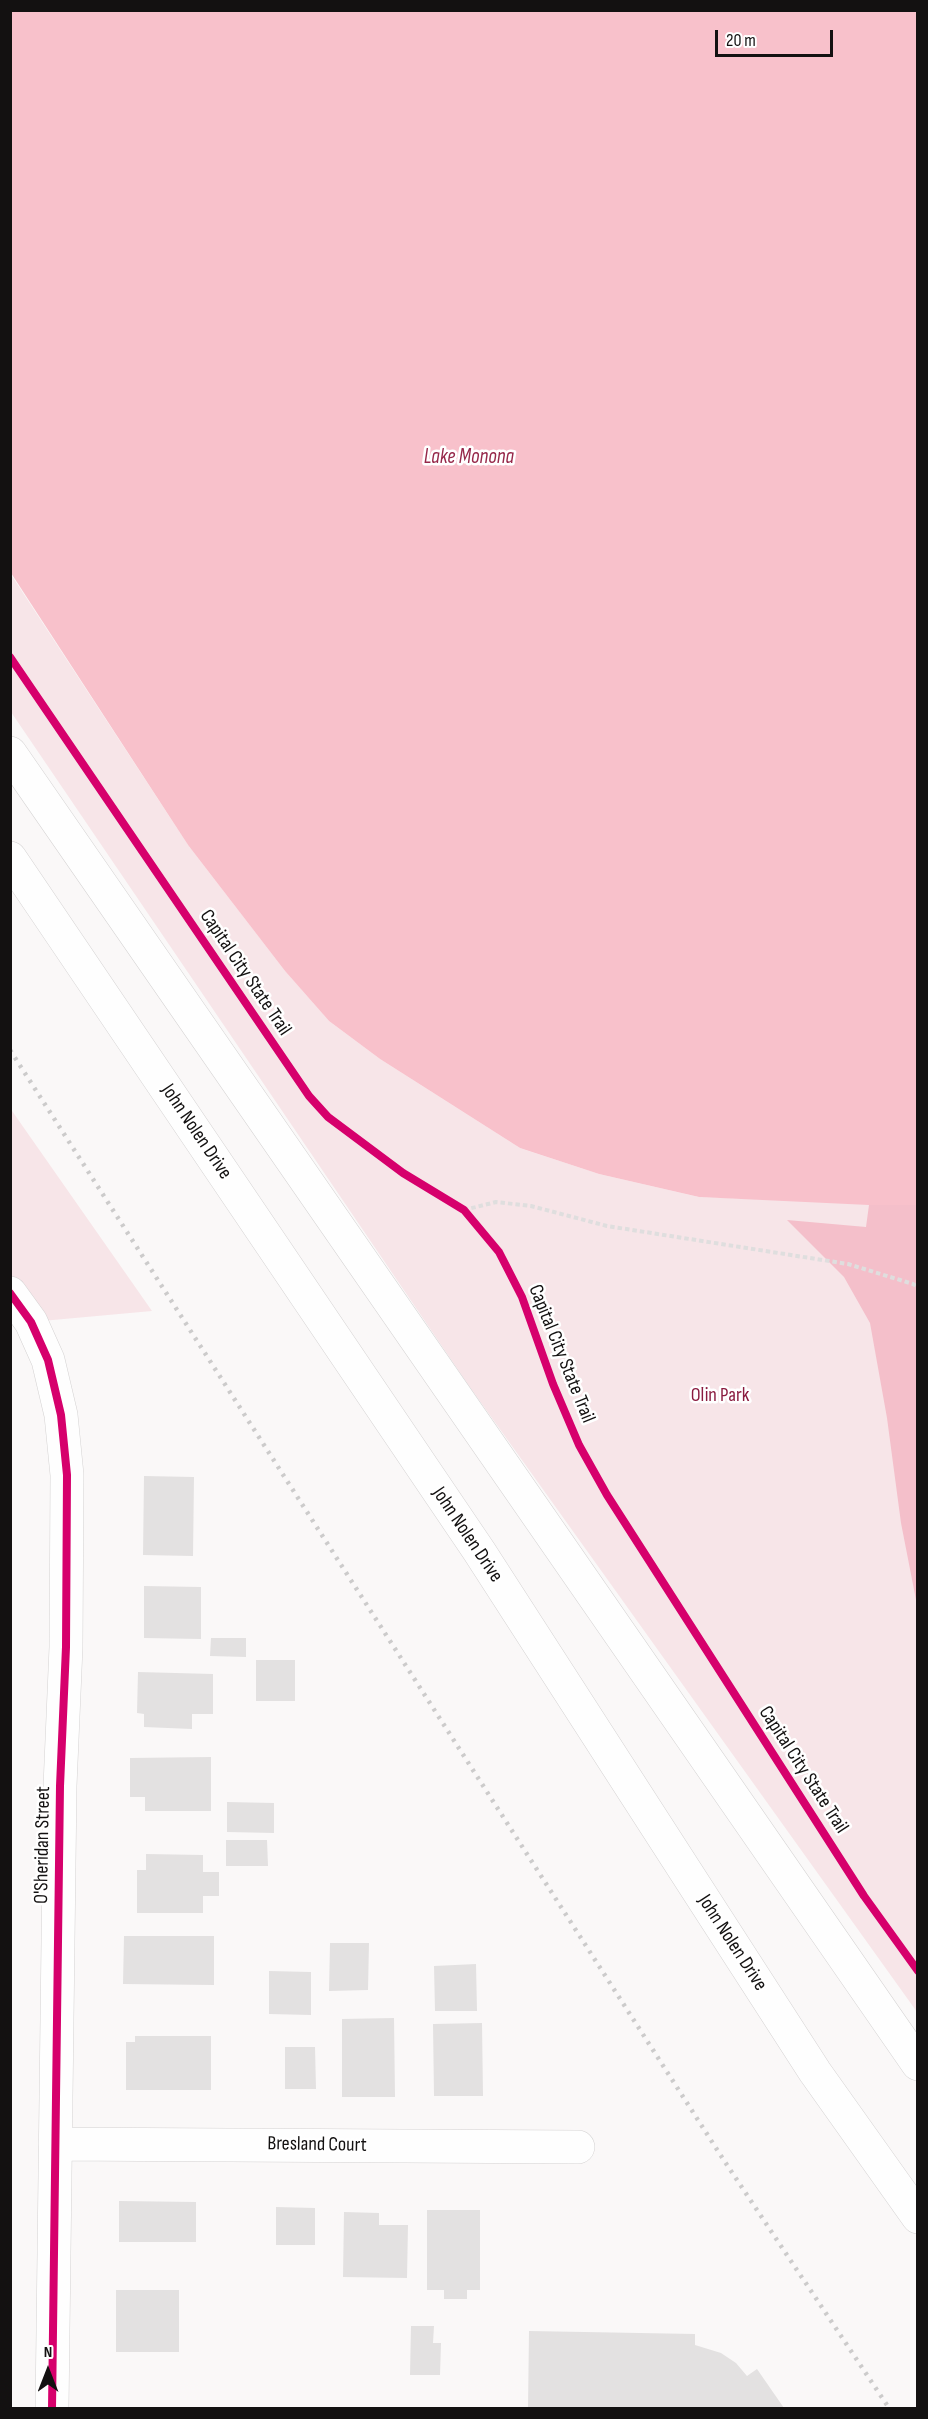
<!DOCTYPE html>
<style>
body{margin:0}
#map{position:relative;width:928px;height:2419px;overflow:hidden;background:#faf8f8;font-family:"Sofia Sans Condensed",sans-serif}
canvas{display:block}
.frame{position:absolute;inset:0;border:12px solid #131111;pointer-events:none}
.north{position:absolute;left:18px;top:2341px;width:60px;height:60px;-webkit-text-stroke:4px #fff;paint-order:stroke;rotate:0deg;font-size:16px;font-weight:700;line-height:24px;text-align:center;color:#131111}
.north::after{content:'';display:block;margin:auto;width:21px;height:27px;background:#131111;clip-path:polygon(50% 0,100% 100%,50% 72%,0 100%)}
.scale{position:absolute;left:715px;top:30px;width:118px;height:27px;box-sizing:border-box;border:3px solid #131111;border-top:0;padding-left:8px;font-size:18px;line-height:21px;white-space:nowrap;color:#131111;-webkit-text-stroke:4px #fff;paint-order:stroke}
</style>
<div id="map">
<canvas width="928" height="2419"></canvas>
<div class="frame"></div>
<div class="north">N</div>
<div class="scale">20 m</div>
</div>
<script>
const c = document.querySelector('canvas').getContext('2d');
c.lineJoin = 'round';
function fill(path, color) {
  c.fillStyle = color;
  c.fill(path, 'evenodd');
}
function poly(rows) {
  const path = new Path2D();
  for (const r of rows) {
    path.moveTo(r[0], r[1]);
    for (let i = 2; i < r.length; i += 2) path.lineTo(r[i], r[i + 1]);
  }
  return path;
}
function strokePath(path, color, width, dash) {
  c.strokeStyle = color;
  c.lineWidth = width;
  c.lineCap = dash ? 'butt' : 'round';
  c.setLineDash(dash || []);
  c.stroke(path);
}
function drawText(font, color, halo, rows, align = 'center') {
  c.font = font + ' "Sofia Sans Condensed",sans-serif';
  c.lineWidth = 5;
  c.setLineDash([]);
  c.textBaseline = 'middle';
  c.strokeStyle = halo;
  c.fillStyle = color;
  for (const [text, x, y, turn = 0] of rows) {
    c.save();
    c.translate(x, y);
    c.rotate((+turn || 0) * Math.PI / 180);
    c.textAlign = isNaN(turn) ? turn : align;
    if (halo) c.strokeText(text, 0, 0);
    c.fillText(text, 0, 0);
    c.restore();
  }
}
fill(poly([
 [10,573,188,845,285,971,329,1021,380,1059,520,1148,599,1174,699,1197,917,1205,917,2012,469,1386,11,712],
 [10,1108,152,1311,31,1322,11,1293]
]), '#f7e5e8');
fill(poly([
 [869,1205,917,1205,917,1605,901,1523,887,1418,870,1323,844,1277,787,1220,866,1227]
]), '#f4bfca');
fill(poly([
 [11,10,917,11,917,1205,869,1205,699,1197,599,1174,520,1148,380,1059,329,1021,285,971,188,845,11,573]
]), '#f8c1cb');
fill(poly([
 [144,1476,194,1477,193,1556,143,1555],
 [144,1586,201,1587,201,1639,144,1638],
 [211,1638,246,1638,246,1657,210,1656],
 [256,1660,295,1660,295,1701,256,1701],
 [138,1672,213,1674,213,1714,192,1714,192,1729,144,1727,144,1714,137,1713],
 [211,1757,211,1811,145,1811,145,1797,130,1797,130,1758],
 [227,1802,274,1803,274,1833,227,1832],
 [226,1840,267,1840,268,1866,226,1866],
 [146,1854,203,1855,203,1872,219,1872,219,1896,203,1896,203,1913,137,1913,137,1870,146,1870],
 [124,1936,214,1936,214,1985,123,1984],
 [330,1943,369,1943,368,1990,329,1991],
 [476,1964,477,2011,435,2011,434,1966],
 [269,1971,311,1972,311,2015,269,2014],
 [394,2018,395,2097,342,2097,342,2019],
 [482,2023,483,2096,434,2096,433,2024],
 [135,2036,211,2036,211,2090,126,2090,126,2042,135,2042],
 [285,2047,315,2047,316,2089,285,2089],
 [119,2201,196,2202,196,2242,119,2242],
 [276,2207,315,2208,315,2245,276,2245],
 [427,2210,480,2210,480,2290,467,2290,467,2299,444,2299,444,2290,427,2290],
 [344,2212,379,2213,379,2225,408,2225,407,2278,343,2277],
 [116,2290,179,2290,179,2352,116,2352],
 [411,2326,434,2326,433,2343,441,2343,440,2375,410,2375],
 [529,2331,695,2334,695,2345,721,2353,736,2363,747,2376,757,2369,784,2408,528,2408]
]), '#e3e1e1');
const minor = poly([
 [10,1293,31,1322,48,1360,61,1415,67,1475,66,1647,60,1786,52,2408],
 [55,2144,578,2147]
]);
const primary = poly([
 [10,753,918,2064],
 [10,858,479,1551,815,2072,918,2217]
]);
strokePath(minor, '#d4d2d2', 34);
strokePath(primary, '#d4d2d2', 34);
strokePath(poly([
 [464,1210,496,1202,531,1206,607,1226,848,1264,913,1284,918,1287]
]), '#dfdede', 4, [4.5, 3]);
strokePath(minor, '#fefefe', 33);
strokePath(primary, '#fefefe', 33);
strokePath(poly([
 [10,1050,725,2162,889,2408]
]), '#cccbcb', 4.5, [3, 6]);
strokePath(poly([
 [10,657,309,1096,328,1117,403,1173,464,1210,499,1252,522,1297,553,1384,579,1445,607,1495,864,1896,918,1971],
 [10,1293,31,1322,48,1360,61,1415,67,1475,66,1647,60,1786,52,2408]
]), '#d6006c', 8);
drawText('20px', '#131111', '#fff', [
 ["Capital City State Trail",245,973,56],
 ["John Nolen Drive",196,1132,56],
 ["Capital City State Trail",561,1354,68],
 ["John Nolen Drive",467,1535,56],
 ["Capital City State Trail",803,1770,57],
 ["O'Sheridan Street",43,1845,-89],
 ["John Nolen Drive",732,1943,57],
 ["Bresland Court",317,2145,1]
]);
drawText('20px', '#8a1c40', '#fff', [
 ["Olin Park",720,1396]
]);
drawText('italic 21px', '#96284a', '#fff', [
 ["Lake Monona",469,458]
]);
</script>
